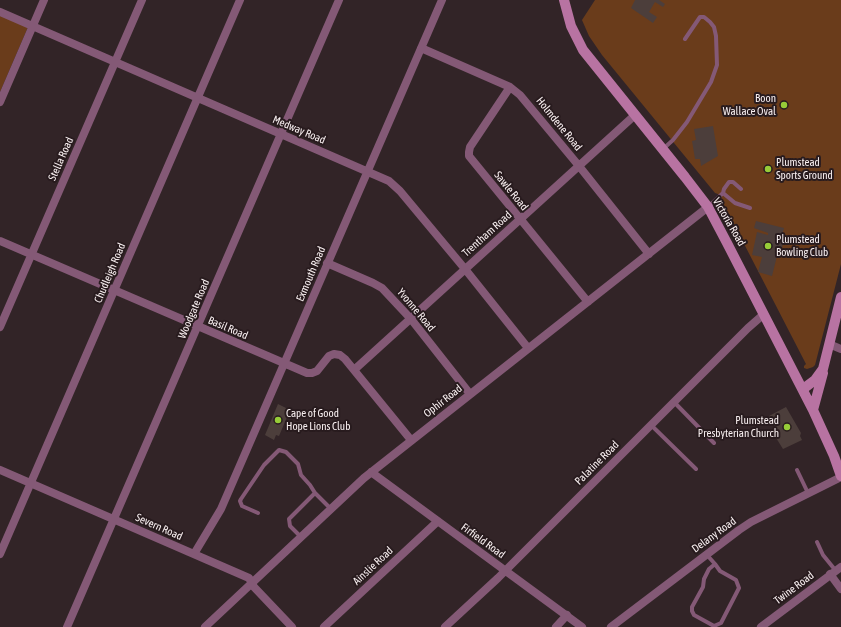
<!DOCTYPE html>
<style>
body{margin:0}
canvas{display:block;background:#322427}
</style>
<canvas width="841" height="627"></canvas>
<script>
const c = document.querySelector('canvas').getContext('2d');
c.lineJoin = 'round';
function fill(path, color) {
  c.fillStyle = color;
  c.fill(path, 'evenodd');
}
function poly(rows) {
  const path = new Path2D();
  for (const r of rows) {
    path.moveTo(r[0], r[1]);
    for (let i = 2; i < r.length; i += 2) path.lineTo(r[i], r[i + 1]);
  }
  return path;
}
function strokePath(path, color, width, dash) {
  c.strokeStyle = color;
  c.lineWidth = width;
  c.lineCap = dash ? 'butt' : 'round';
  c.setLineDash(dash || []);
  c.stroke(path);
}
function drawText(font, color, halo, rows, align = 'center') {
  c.font = font + ' "Asap Condensed",sans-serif';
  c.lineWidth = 4;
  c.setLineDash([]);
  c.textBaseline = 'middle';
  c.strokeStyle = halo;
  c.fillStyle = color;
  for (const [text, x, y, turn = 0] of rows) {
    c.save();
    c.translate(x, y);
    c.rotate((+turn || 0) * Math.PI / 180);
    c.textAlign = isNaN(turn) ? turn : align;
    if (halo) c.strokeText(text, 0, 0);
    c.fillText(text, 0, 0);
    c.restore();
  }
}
fill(poly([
 [595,0,841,0,841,264,815,365,813,367,807,369,804,368,804,366,806,364,724,205,724,202,718,194,715,193,602,55,589,36,582,20],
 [0,14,28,27,0,92]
]), '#6a3c1b');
fill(poly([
 [635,0,659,0,665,4,663,7,655,2,649,12,657,17,653,23,631,8],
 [713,126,718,156,701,166,700,159,695,159,692,141,696,140,694,129],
 [756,221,784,228,781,239,784,239,781,253,778,252,772,276,758,272,762,257,752,255,757,232,768,235,768,233,754,228],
 [278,404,290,410,279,436,276,435,274,440,265,435],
 [786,407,801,433,800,436,802,440,783,449,773,433,777,431,769,416]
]), '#4c3e3b');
strokePath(poly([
 [663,149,673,140,687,122,711,82,717,65,716,36,714,27,710,22,704,17,700,17,685,39],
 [723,193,735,203,750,208],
 [708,207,723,193,724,189,729,182,733,182,741,189],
 [674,402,714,443],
 [651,425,696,469],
 [797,470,808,493],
 [258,513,242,506,240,501,241,499,264,465,279,450,286,452,298,464,301,475,310,485,315,493],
 [301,537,290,526,289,519,315,493,331,509],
 [817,542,823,555,836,571],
 [707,555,715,564,709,569,704,579,703,587,692,607,692,611,694,615,714,626,721,623,739,588,736,580,720,571,715,564]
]), '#845976', 4);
strokePath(poly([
 [0,12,389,181,400,191,465,269,528,348],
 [421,48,510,87,520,95,579,166,649,254],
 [510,87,470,147,469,152,469,156,588,302],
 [0,102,44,0],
 [0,241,307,373,312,373,317,371,329,356,334,354,340,355,345,359,411,440],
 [327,263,373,283,382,288,411,319,470,394],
 [0,327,142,0],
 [829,344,841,349],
 [354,370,635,115],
 [0,470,249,578,254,587,292,627],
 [371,472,582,627],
 [0,554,240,0],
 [194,554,221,509,442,0],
 [830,574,841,589],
 [67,627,339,0],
 [205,627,364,478,708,207],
 [324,627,438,521],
 [445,627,498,578,748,328,764,314],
 [556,627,567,615],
 [611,627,739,530,751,522,841,477],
 [761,627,841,567]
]), '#845976', 8);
strokePath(poly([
 [564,0,571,26,583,50,685,177,708,207,727,243,813,410,834,456,841,476],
 [803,389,815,380,823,369,841,297],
 [813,410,823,373]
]), '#b873a2', 10);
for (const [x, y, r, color] of [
 [784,105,4,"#97cc38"],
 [768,169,4,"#97cc38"],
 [768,246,4,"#97cc38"],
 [278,420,4,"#97cc38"],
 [787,427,4,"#97cc38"]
]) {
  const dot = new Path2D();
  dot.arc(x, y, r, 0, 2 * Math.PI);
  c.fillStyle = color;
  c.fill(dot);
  strokePath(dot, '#281b1e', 1.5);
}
drawText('11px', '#f9f0f1', '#281b1e', [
 ["Boon",776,99,"right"],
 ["Wallace Oval",776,112,"right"],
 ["Plumstead",776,163],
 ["Sports Ground",776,176],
 ["Plumstead",776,240],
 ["Bowling Club",776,253],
 ["Cape of Good",286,414],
 ["Hope Lions Club",286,427],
 ["Plumstead",779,421,"right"],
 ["Presbyterian Church",779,434,"right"]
], 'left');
drawText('11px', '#f9f0f1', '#281b1e', [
 ["Holmdene Road",559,124,51],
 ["Medway Road",299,130,23],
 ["Stella Road",61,159,-66],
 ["Sawle Road",511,191,51],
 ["Victoria Road",729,222,60],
 ["Trentham Road",487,234,-42],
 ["Chudleigh Road",110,273,-67],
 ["Exmouth Road",311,274,-67],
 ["Woodgate Road",194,309,-67],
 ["Yvonne Road",416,310,50],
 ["Basil Road",228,328,23],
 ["Ophir Road",443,401,-38],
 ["Palatine Road",597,463,-45],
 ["Severn Road",159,527,24],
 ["Delany Road",714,535,-36],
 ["Firfield Road",483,541,36],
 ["Ainslie Road",373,566,-43],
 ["Twine Road",794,588,-37]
]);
</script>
